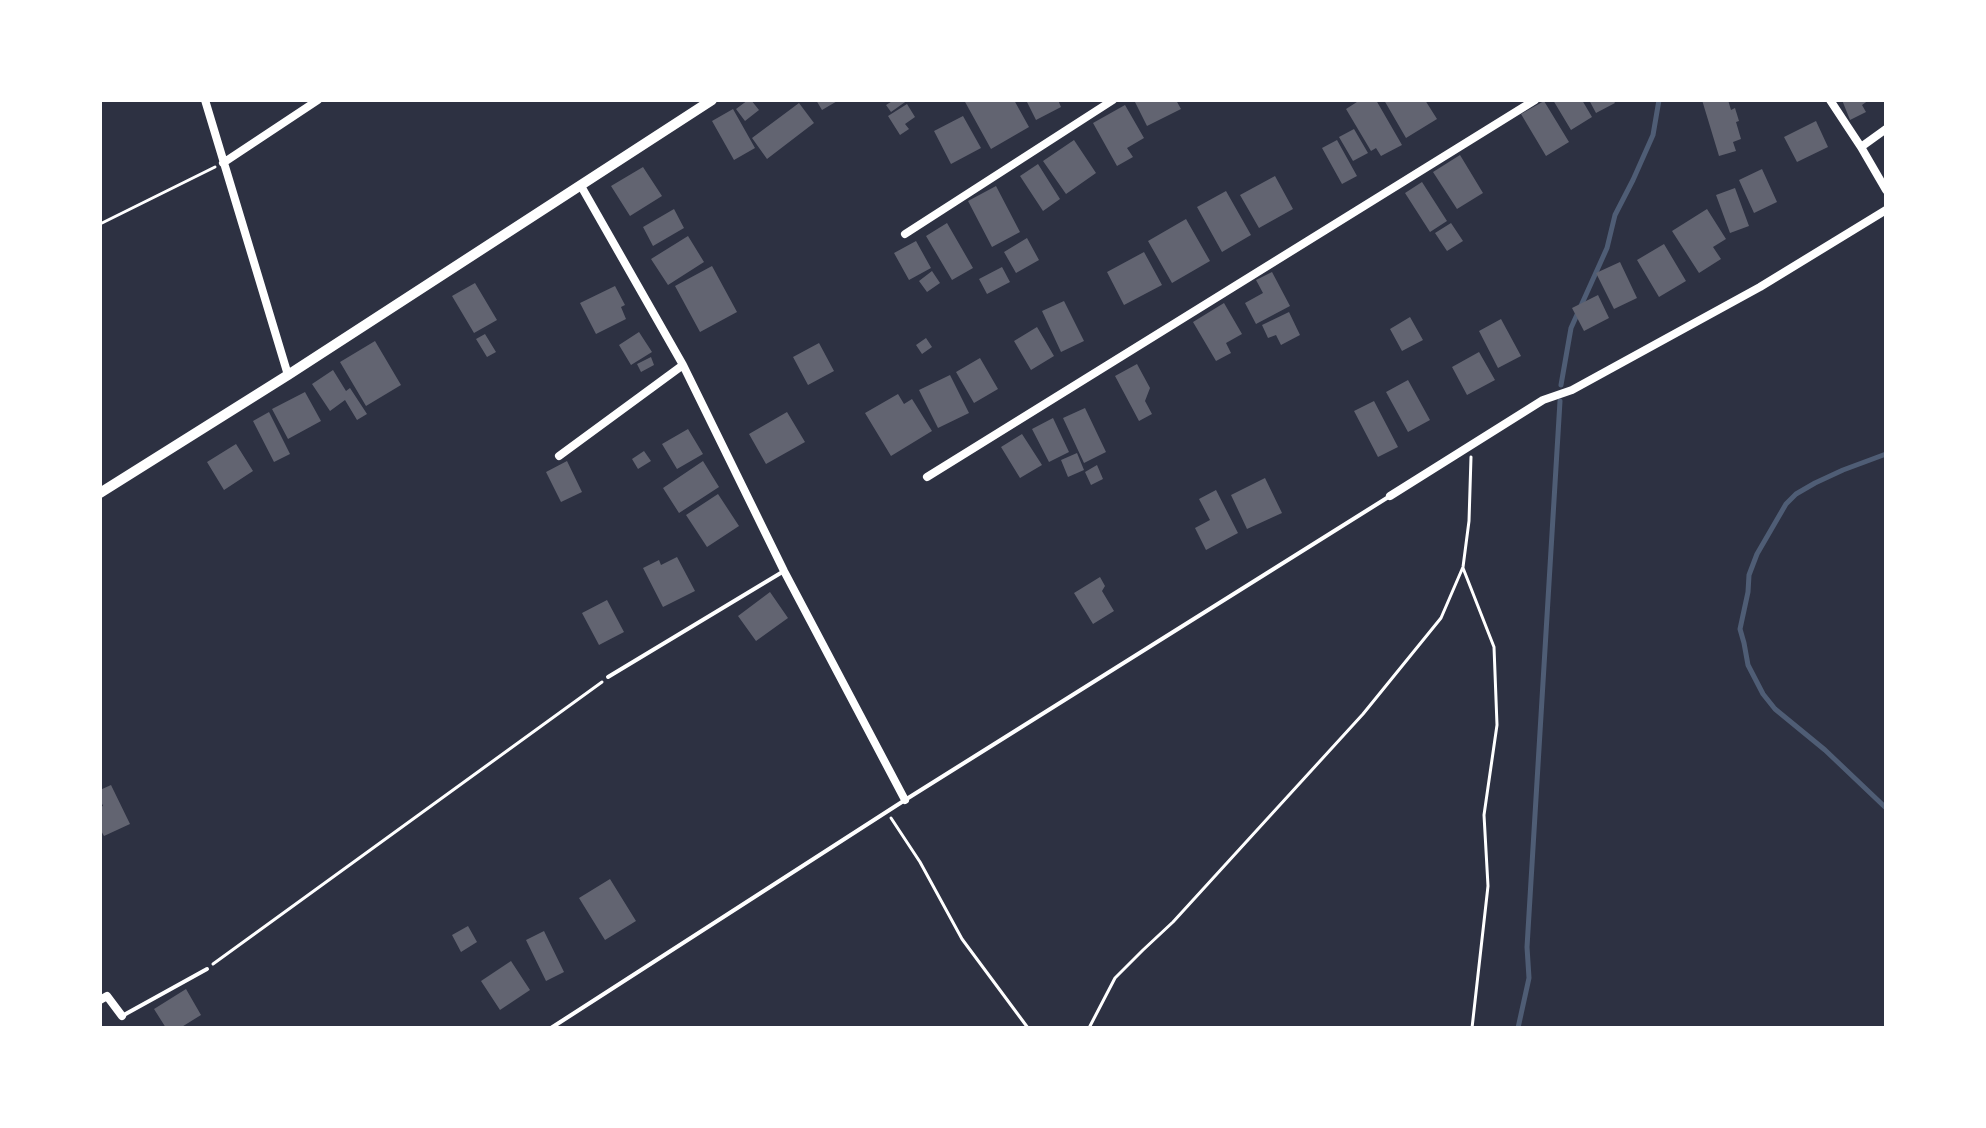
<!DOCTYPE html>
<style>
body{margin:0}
#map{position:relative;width:1986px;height:1128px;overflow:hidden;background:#2d3142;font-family:Manrope,sans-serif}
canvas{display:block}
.frame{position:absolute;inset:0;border:102px solid #fff;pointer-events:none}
</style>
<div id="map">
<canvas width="1986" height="1128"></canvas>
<div class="frame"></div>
</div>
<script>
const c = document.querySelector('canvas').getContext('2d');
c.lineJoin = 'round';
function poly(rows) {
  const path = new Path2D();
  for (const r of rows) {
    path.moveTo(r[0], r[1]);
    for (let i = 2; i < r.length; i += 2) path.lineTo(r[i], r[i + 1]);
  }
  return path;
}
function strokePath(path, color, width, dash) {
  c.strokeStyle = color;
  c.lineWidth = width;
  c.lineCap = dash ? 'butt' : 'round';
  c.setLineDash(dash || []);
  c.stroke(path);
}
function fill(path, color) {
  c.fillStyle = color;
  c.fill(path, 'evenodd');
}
strokePath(poly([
 [1561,385,1571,328,1607,248,1615,215,1633,180,1653,135,1659,100],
 [1886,454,1843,470,1815,483,1796,494,1786,504,1757,554,1749,575,1748,592,1740,629,1744,643,1748,665,1763,694,1775,709,1825,750,1886,808],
 [1518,1028,1529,978,1527,947,1560,401]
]), '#4f5d75', 5);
fill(poly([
 [748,100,751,100,759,110,745,121,736,109],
 [816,100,839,100,822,110],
 [894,100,908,100,891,112,886,105],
 [964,100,1014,100,1029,127,991,149],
 [1026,100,1058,100,1061,107,1036,120],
 [1134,100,1176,100,1181,109,1147,126],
 [1360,100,1376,100,1402,145,1381,156,1376,148,1371,151,1346,109],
 [1384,100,1425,100,1437,119,1406,138],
 [1553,100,1582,100,1592,117,1571,130],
 [1589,100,1613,100,1615,103,1596,113],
 [1702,100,1728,100,1731,110,1735,108,1739,121,1736,122,1741,139,1733,142,1736,151,1719,156],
 [1842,100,1869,100,1862,105,1866,112,1850,120],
 [1544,101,1569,142,1546,156,1521,114],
 [799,103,814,123,767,159,752,138],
 [907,104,915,117,905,124,909,129,900,135,888,116],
 [1125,105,1144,138,1127,148,1133,157,1117,166,1093,123],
 [733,109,755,148,734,160,712,121],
 [963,116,981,148,951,164,934,131],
 [1816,121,1828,147,1797,162,1784,137],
 [1354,129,1368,153,1353,161,1339,137],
 [1074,140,1096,173,1066,194,1043,161],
 [1337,140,1357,176,1342,184,1322,148],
 [1460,155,1483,193,1457,209,1433,172],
 [1038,164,1060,199,1043,211,1020,176],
 [643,167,662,196,630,216,611,186],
 [1762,169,1777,202,1754,213,1739,180],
 [1275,176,1293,209,1259,228,1240,195],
 [1422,182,1447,221,1430,232,1405,193],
 [996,186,1020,232,992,247,968,201],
 [1735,188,1749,226,1730,233,1716,195],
 [1226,191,1251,235,1222,252,1197,207],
 [674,209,684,228,653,246,643,227],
 [1707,209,1726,239,1713,247,1721,259,1699,273,1672,231],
 [1186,219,1210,261,1172,283,1148,241],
 [947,223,973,268,952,280,926,236],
 [1451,223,1463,241,1447,251,1435,233],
 [688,236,704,262,668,285,651,259],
 [1027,238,1039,260,1016,273,1004,252],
 [916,241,931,268,909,280,894,253],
 [1664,244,1686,281,1659,297,1637,260],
 [1144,252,1162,285,1124,305,1107,272],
 [1620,262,1637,298,1614,309,1596,273],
 [712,266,737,312,700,332,675,286],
 [1002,267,1010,282,987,294,979,279],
 [932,271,940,283,927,292,919,281],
 [1272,272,1290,306,1256,324,1245,303,1263,293,1256,280],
 [475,283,497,320,474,333,452,296],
 [615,286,625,305,621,307,626,319,596,334,580,303],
 [1598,295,1609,318,1584,331,1572,308],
 [1064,301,1084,341,1061,352,1042,311],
 [1224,303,1242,334,1226,343,1231,353,1216,361,1193,322],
 [1289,312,1300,335,1281,345,1276,335,1268,338,1262,325],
 [1410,317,1423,340,1402,351,1390,329],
 [1501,319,1521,356,1498,368,1479,331],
 [1037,327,1054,356,1031,370,1014,341],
 [639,332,652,352,631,365,619,345],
 [485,334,496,352,487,357,476,339],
 [926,338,932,347,922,354,916,345],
 [375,341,401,385,366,406,340,362],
 [819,343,834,371,808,385,793,357],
 [1479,352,1495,380,1467,395,1452,367],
 [651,357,654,365,641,372,637,364],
 [980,358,998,389,974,403,956,372],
 [1137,364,1150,388,1145,401,1152,414,1139,421,1115,376],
 [333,370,346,391,350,388,367,414,357,420,345,400,330,411,312,384],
 [950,375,969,413,938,428,919,390],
 [1408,380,1430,420,1408,432,1386,392],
 [305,392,321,421,288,439,272,409],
 [898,394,904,404,912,399,932,431,891,456,865,413],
 [1374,401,1398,447,1378,457,1354,411],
 [1085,408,1106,452,1084,463,1063,418],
 [269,412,290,454,274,462,253,421],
 [787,412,805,442,766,464,749,434],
 [1053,418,1069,452,1049,462,1032,429],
 [688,429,703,454,677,469,662,444],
 [1022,434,1042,465,1020,478,1001,447],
 [236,444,253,471,224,490,207,462],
 [644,451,651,461,638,469,632,459],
 [1077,453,1084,470,1068,477,1061,460],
 [567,461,582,492,561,502,546,472],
 [703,461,719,487,679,513,663,488],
 [1097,465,1103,479,1091,485,1085,472],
 [1265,478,1282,513,1247,529,1231,495],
 [1216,490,1238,533,1206,550,1195,528,1210,520,1199,499],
 [718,494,739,526,707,547,686,515],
 [677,557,695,591,663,607,643,568,659,560,661,565],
 [1100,577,1105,586,1102,591,1114,611,1093,624,1074,593],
 [770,592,788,618,756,641,738,616],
 [607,600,624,632,599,645,582,613],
 [111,785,130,824,104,836,100,829,100,807,103,806,100,799,100,790],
 [610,879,636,921,605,940,579,898],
 [468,926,477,942,461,952,452,935],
 [544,931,564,972,546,981,526,940],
 [511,961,530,990,500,1010,481,981],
 [186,989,201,1015,180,1028,166,1028,154,1009]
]), '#626471');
strokePath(poly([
 [100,224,215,167],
 [1463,568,1494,647,1497,725,1484,815,1488,886,1472,1028],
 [891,818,920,862,962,939,1028,1028],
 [213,964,602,682],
 [1089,1028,1115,978,1143,950,1173,922,1363,714,1441,618,1463,567,1469,521,1471,457]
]), '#fff', 3);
strokePath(poly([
 [608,677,784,571],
 [122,1016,207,969],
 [551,1028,905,800,1390,496]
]), '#fff', 4);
strokePath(poly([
 [205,100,288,375],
 [1830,100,1861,147,1886,190],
 [1861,147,1886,129],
 [223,163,318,100],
 [581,186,683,365,784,571,905,800],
 [905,234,1113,100],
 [559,456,683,365],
 [927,477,1535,100],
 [1390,496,1543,400,1572,390,1760,287,1886,210],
 [100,1000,107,996,122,1016]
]), '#fff', 8);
strokePath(poly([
 [100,493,288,375,712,100]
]), '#fff', 10);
</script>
